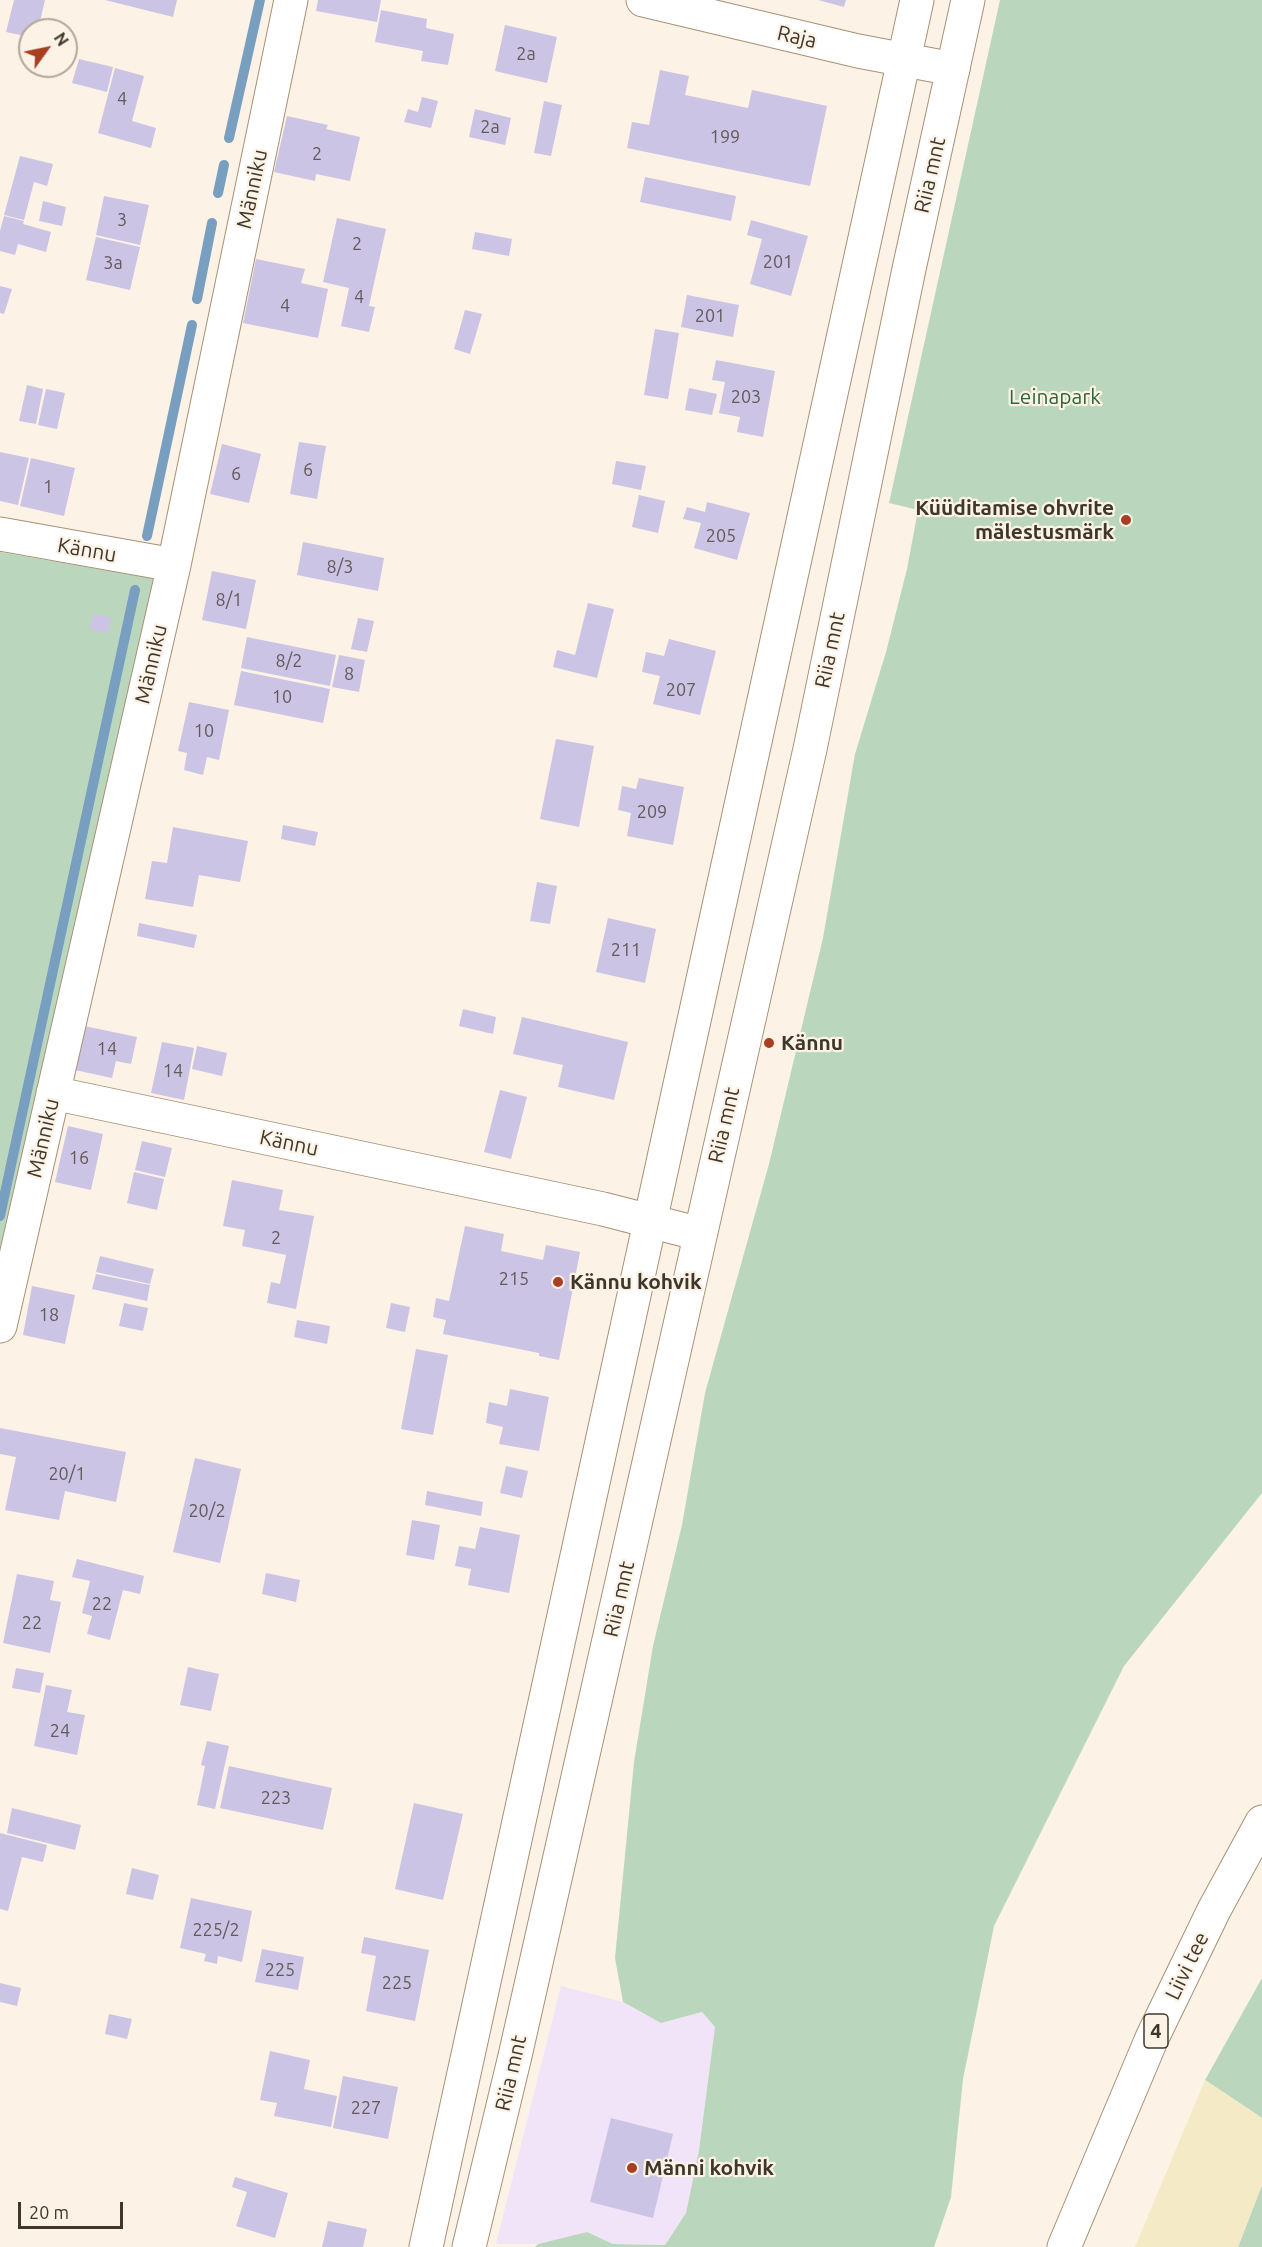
<!DOCTYPE html>
<meta charset="utf-8">
<style>
body{margin:0}
#map{position:relative;width:1262px;height:2247px;overflow:hidden;background:#fcf2e6;font-family:Ubuntu,sans-serif}
canvas{display:block}
.north{position:absolute;left:18px;top:18px;width:60px;height:60px;box-sizing:border-box;background:#fcf2e6;border:2px solid #b1a79c;border-radius:50%;rotate:57deg;font-size:16px;font-weight:700;line-height:24px;text-align:center;color:#40372c}
.north::after{content:'';display:block;margin:auto;width:21px;height:27px;background:#a83f23;clip-path:polygon(50% 0,100% 100%,50% 72%,0 100%)}
.scale{position:absolute;left:18px;top:2202px;width:105px;height:27px;box-sizing:border-box;border:3px solid #40372c;border-top:0;padding-left:8px;font-size:18px;line-height:21px;white-space:nowrap;color:#40372c;-webkit-text-stroke:4px #fcf2e6;paint-order:stroke}
</style>
<div id="map">
<canvas width="1262" height="2247"></canvas>
<div class="north">N</div>
<div class="scale">20 m</div>
</div>
<script>
const c = document.querySelector('canvas').getContext('2d');
c.lineJoin = 'round';
function fill(path, color) {
  c.fillStyle = color;
  c.fill(path, 'evenodd');
}
function poly(rows) {
  const path = new Path2D();
  for (const r of rows) {
    path.moveTo(r[0], r[1]);
    for (let i = 2; i < r.length; i += 2) path.lineTo(r[i], r[i + 1]);
  }
  return path;
}
function strokePath(path, color, width, dash) {
  c.strokeStyle = color;
  c.lineWidth = width;
  c.lineCap = dash ? 'butt' : 'round';
  c.setLineDash(dash || []);
  c.stroke(path);
}
function drawText(font, color, halo, rows, align = 'center') {
  c.font = font + ' Ubuntu,sans-serif';
  c.lineWidth = 4.5;
  c.setLineDash([]);
  c.textBaseline = 'middle';
  c.strokeStyle = halo;
  c.fillStyle = color;
  for (const [text, x, y, turn = 0] of rows) {
    c.save();
    c.translate(x, y);
    c.rotate((+turn || 0) * Math.PI / 180);
    c.textAlign = isNaN(turn) ? turn : align;
    if (halo) c.strokeText(text, 0, 0);
    c.fillText(text, 0, 0);
    c.restore();
  }
}
fill(poly([
 [561,1986,623,2002,661,2023,702,2012,715,2027,699,2150,686,2213,665,2245,613,2244,587,2232,538,2244,496,2244]
]), '#f1e4f8');
fill(poly([
 [1000,0,1262,0,1262,1493,1124,1666,994,1926,963,2079,951,2197,934,2247,535,2247,538,2244,587,2232,613,2244,665,2245,686,2213,699,2150,715,2027,702,2012,661,2023,623,2002,615,1958,634,1762,653,1646,682,1525,705,1393,769,1164,823,938,855,754,886,652,907,569,918,510,889,503],
 [0,552,155,579,0,1317],
 [1262,1978,1262,2118,1205,2080],
 [1262,2185,1262,2247,1238,2247]
]), '#bad7bd');
fill(poly([
 [1205,2080,1262,2118,1262,2185,1238,2247,1135,2247]
]), '#f4eac5');
strokePath(poly([
 [229,138,260,0],
 [218,193,224,165],
 [197,299,212,223],
 [147,536,192,325],
 [0,1216,135,590]
]), '#789ec0', 10);
fill(poly([
 [14,0,45,0,38,30,30,30,30,37,6,32],
 [105,0,177,0,173,17],
 [318,0,381,0,377,22,316,11],
 [818,0,846,0,844,7],
 [381,10,427,19,426,28,454,34,448,65,421,61,423,51,375,42],
 [505,25,557,37,547,83,495,71],
 [79,59,113,67,107,92,72,83],
 [115,68,144,76,132,121,156,128,151,148,98,133],
 [660,70,689,76,685,95,748,108,752,90,827,106,810,186,627,148,632,122,649,125],
 [422,97,438,101,431,128,404,122,408,109,418,112],
 [544,101,562,105,551,156,534,153],
 [475,109,511,118,505,145,469,137],
 [287,116,328,125,326,129,360,137,350,181,316,174,315,181,274,172],
 [20,156,53,164,47,186,34,182,24,220,4,215],
 [645,177,736,196,731,221,640,202],
 [104,196,149,205,140,245,96,235],
 [43,201,66,207,62,226,39,221],
 [4,216,24,221,23,224,51,232,46,252,18,244,15,255,0,251,0,231],
 [337,218,386,229,369,306,375,307,369,332,341,326,349,288,323,282],
 [751,220,808,236,791,296,750,284,762,239,747,235],
 [475,232,512,239,509,256,472,249],
 [96,237,140,247,130,290,86,280],
 [256,259,305,269,301,283,328,289,318,338,243,323],
 [0,286,12,289,4,314,0,313],
 [687,295,739,305,733,337,681,327],
 [465,310,482,314,470,354,454,349],
 [655,329,679,333,668,399,644,395],
 [716,360,775,371,763,437,737,432,740,417,719,413,725,382,712,380],
 [27,385,43,389,36,424,19,421],
 [689,388,717,394,712,415,685,410],
 [46,389,65,393,57,429,38,425],
 [299,442,326,446,317,499,290,494],
 [222,444,261,454,249,503,210,494],
 [0,452,29,458,18,505,0,501],
 [31,458,75,468,64,516,20,506],
 [616,461,646,466,641,490,612,484],
 [639,495,665,501,658,533,632,527],
 [707,502,750,513,737,560,694,548,701,523,683,519,687,507,705,512],
 [303,542,384,558,378,591,297,575],
 [212,571,256,580,246,629,202,620],
 [588,603,614,609,597,678,553,667,557,650,575,655],
 [93,614,111,618,108,633,90,629],
 [358,618,374,621,367,652,351,649],
 [247,637,336,655,330,686,241,668],
 [669,639,716,651,700,715,653,704,660,676,642,672,646,652,664,656],
 [339,655,365,660,359,692,332,687],
 [241,671,330,689,323,723,234,705],
 [189,702,229,710,219,760,207,757,203,775,184,770,187,753,178,751],
 [556,739,594,746,579,827,540,819],
 [639,778,684,787,673,845,627,836,631,813,618,810,622,786,636,789],
 [283,825,318,832,315,846,281,839],
 [173,827,248,841,240,882,199,875,193,907,145,899,152,861,167,863],
 [537,882,557,886,550,924,530,921],
 [608,918,656,929,645,983,596,972],
 [139,923,197,935,194,948,137,936],
 [463,1009,496,1017,493,1034,459,1026],
 [522,1017,628,1042,614,1100,558,1087,563,1065,513,1054],
 [84,1026,137,1037,131,1064,116,1061,112,1078,75,1070],
 [162,1042,194,1048,184,1100,151,1093],
 [197,1046,227,1053,222,1076,192,1069],
 [500,1090,527,1097,511,1159,484,1152],
 [68,1126,103,1134,91,1190,55,1182],
 [142,1141,172,1148,165,1177,135,1170],
 [134,1172,164,1179,157,1210,127,1203],
 [232,1180,283,1190,279,1210,314,1216,296,1309,267,1303,271,1282,280,1284,286,1255,242,1246,245,1230,223,1226],
 [465,1226,504,1234,501,1251,543,1260,546,1245,580,1252,559,1360,539,1356,539,1353,443,1334,446,1320,433,1317,436,1298,449,1301],
 [100,1256,154,1269,150,1284,96,1272],
 [96,1274,150,1285,147,1301,92,1289],
 [32,1286,75,1295,65,1344,23,1335],
 [124,1303,148,1308,143,1331,119,1326],
 [391,1303,410,1307,405,1332,386,1328],
 [297,1320,330,1326,327,1344,294,1337],
 [416,1349,448,1355,433,1435,401,1429],
 [510,1389,549,1397,539,1451,499,1444,503,1427,486,1423,489,1402,507,1406],
 [0,1428,126,1452,116,1502,65,1491,59,1520,5,1510,16,1457,0,1454],
 [195,1458,241,1469,220,1563,173,1552],
 [506,1466,528,1471,522,1498,500,1493],
 [427,1491,483,1502,481,1516,425,1505],
 [412,1520,440,1525,434,1560,406,1555],
 [480,1527,520,1535,509,1593,468,1585,471,1569,455,1566,459,1546,475,1549],
 [77,1559,144,1576,140,1594,123,1590,110,1640,87,1634,92,1616,82,1613,90,1581,72,1577],
 [266,1573,300,1580,296,1602,262,1594],
 [17,1574,54,1581,50,1600,61,1602,50,1653,3,1643],
 [188,1667,219,1674,211,1711,180,1705],
 [16,1668,44,1673,40,1693,12,1688],
 [46,1685,72,1690,67,1712,85,1715,77,1755,34,1746],
 [207,1741,229,1746,215,1809,197,1805,205,1766,201,1765],
 [229,1766,332,1788,323,1830,220,1808],
 [414,1803,463,1814,443,1900,395,1889],
 [12,1808,81,1825,75,1850,7,1833],
 [0,1833,47,1845,43,1862,22,1857,8,1911,0,1909],
 [132,1868,159,1875,153,1900,126,1894],
 [191,1898,252,1911,242,1962,218,1956,217,1964,204,1961,206,1954,180,1948],
 [364,1937,429,1950,415,2021,366,2011,376,1956,361,1953],
 [262,1949,304,1957,298,1990,255,1982],
 [0,1983,21,1988,17,2006,0,2002],
 [109,2014,132,2019,127,2039,105,2034],
 [270,2051,310,2060,304,2089,337,2096,331,2127,274,2116,277,2103,260,2100],
 [343,2076,398,2087,388,2139,333,2128],
 [611,2118,673,2134,653,2218,590,2202],
 [235,2177,288,2193,275,2238,236,2226,247,2192,232,2187],
 [328,2221,367,2229,363,2247,322,2247]
]), '#ccc4e5');
const street = poly([
 [643,0,858,51,953,69],
 [0,534,174,565],
 [53,1093,603,1209,700,1234],
 [0,1326,174,565,291,0]
]);
const secondary = poly([
 [426,2247,917,0],
 [469,2247,515,2056,810,749,909,269,968,0]
]);
const highway = poly([
 [1064,2247,1152,2038,1214,1910,1262,1822]
]);
strokePath(street, '#a79176', 35);
strokePath(secondary, '#a79176', 35);
strokePath(highway, '#a79176', 35);
strokePath(street, '#fff', 33);
strokePath(secondary, '#fff', 33);
strokePath(highway, '#fff', 33);
for (const [x, y, r, color] of [
 [1126,520,6,"#a83f23"],
 [769,1043,6,"#a83f23"],
 [558,1282,6,"#a83f23"],
 [632,2168,6,"#a83f23"]
]) {
  const dot = new Path2D();
  dot.arc(x, y, r, 0, 2 * Math.PI);
  c.fillStyle = color;
  c.fill(dot);
  strokePath(dot, '#fcf2e6', 2);
}
drawText('18px', '#635a5a', null, [
 ["2a",526,54],
 ["4",122,99],
 ["2a",490,127],
 ["199",725,137],
 ["2",317,154],
 ["3",122,220],
 ["2",357,244],
 ["201",778,262],
 ["3a",113,263],
 ["4",359,297],
 ["4",285,306],
 ["201",710,316],
 ["203",746,397],
 ["6",308,470],
 ["6",236,474],
 ["1",48,487],
 ["205",721,536],
 ["8/3",340,567],
 ["8/1",229,600],
 ["8/2",289,661],
 ["8",349,674],
 ["207",681,690],
 ["10",282,697],
 ["10",204,731],
 ["209",652,812],
 ["211",626,950],
 ["14",107,1049],
 ["14",173,1071],
 ["16",79,1158],
 ["2",276,1238],
 ["215",514,1279],
 ["18",49,1315],
 ["20/1",67,1474],
 ["20/2",207,1511],
 ["22",102,1604],
 ["22",32,1623],
 ["24",60,1731],
 ["223",276,1798],
 ["225/2",216,1930],
 ["225",280,1970],
 ["225",397,1983],
 ["227",366,2108]
]);
for (const [x, y, w] of [
 [1156,2031,24]
]) {
  const box = new Path2D();
  box.roundRect(x - w / 2, y - 17, w, 34, 4.5);
  c.fillStyle = '#fcf2e6';
  c.fill(box);
  strokePath(box, '#40372c', 1.5);
}
drawText('bold 20px', '#40372c', null, [
 ["4",1156,2031]
]);
drawText('21px', '#40372c', '#fcf2e6', [
 ["Raja",797,37,13],
 ["Riia mnt",930,175,-77],
 ["Männiku",252,189,-78],
 ["Kännu",87,550,10],
 ["Riia mnt",830,650,-78],
 ["Männiku",151,664,-77],
 ["Riia mnt",724,1125,-77],
 ["Männiku",43,1138,-77],
 ["Kännu",289,1143,12],
 ["Riia mnt",619,1599,-77],
 ["Liivi tee",1187,1966,-64],
 ["Riia mnt",511,2073,-77]
]);
drawText('21px', '#2c6637', '#fcf2e6', [
 ["Leinapark",1055,397]
]);
drawText('bold 21px', '#40372c', '#fcf2e6', [
 ["Küüditamise ohvrite",1114,508,"right"],
 ["mälestusmärk",1114,532,"right"],
 ["Kännu",781,1043],
 ["Kännu kohvik",570,1282],
 ["Männi kohvik",644,2168]
], 'left');
</script>
